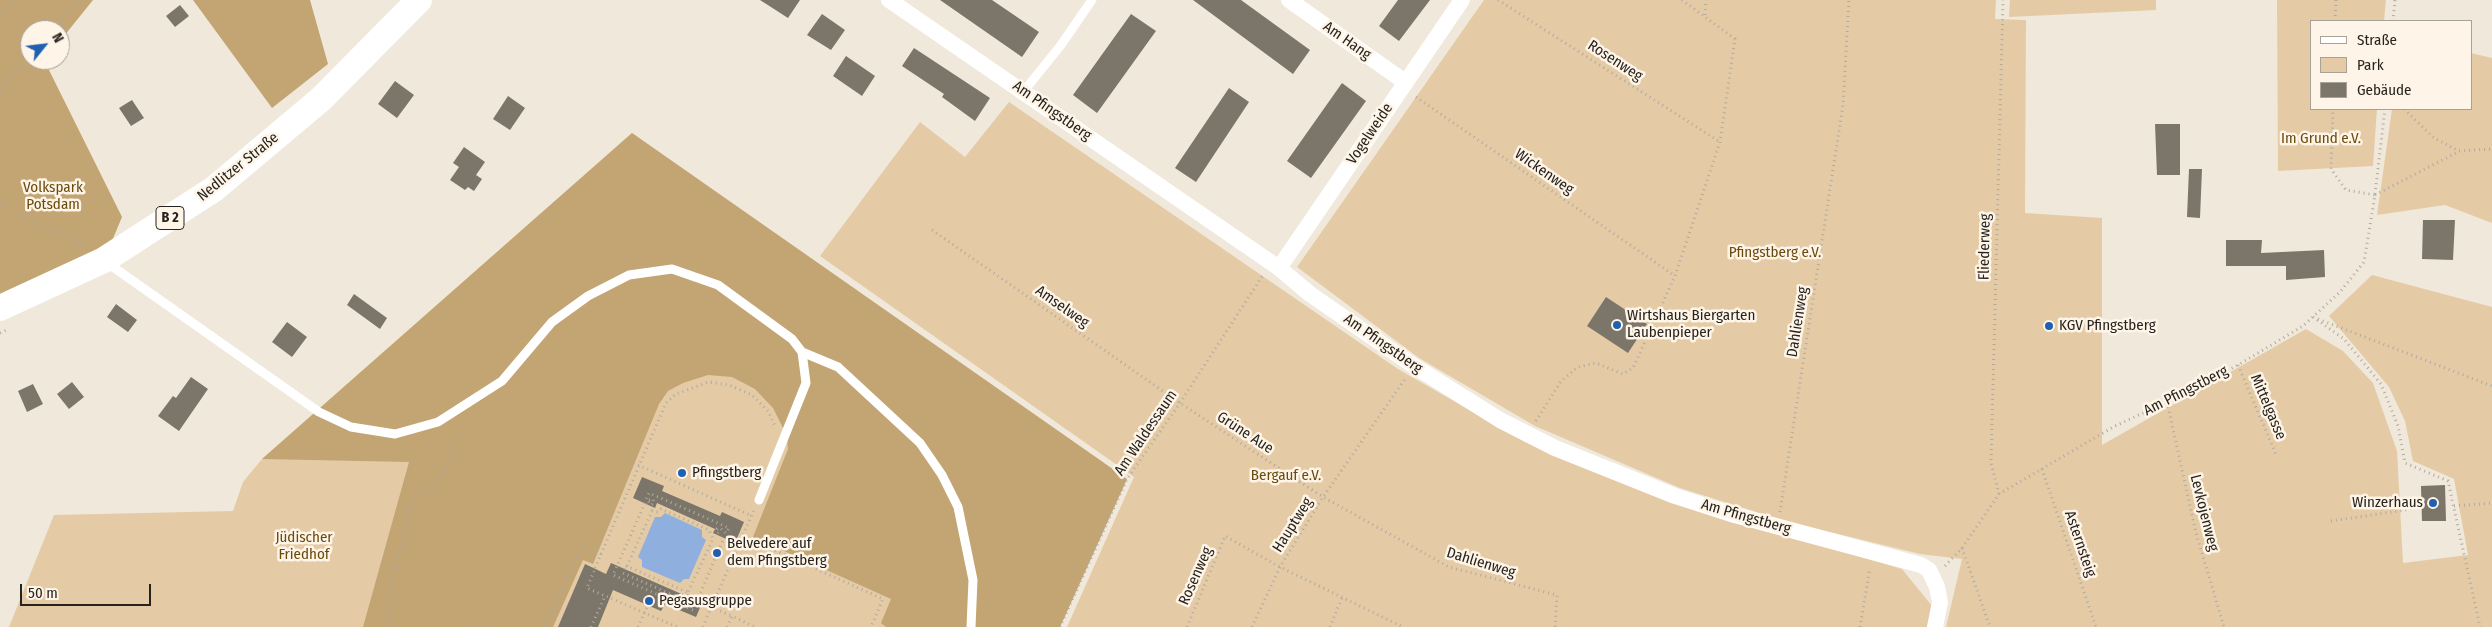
<!DOCTYPE html>
<meta charset="utf-8">
<style>
body{margin:0}
#map{position:relative;width:2492px;height:627px;overflow:hidden;background:#f0e8db;font-family:"Fira Sans Condensed",sans-serif}
canvas{display:block}
.legend{position:absolute;left:2310px;top:20px;width:162px;height:90px;box-sizing:border-box;background:#fef5e8;border:1px solid #a8a197;margin:0;padding:6px 9px;list-style:none;font-size:15px;color:#26231e}
.legend li{display:flex;align-items:center;gap:10px;height:25px}
.legend b{width:25px;border:1px solid #a8a197}
.north{position:absolute;left:20px;top:20px;width:50px;height:50px;box-sizing:border-box;background:#fef5e8;border:1px solid #a8a197;border-radius:50%;rotate:61deg;font-size:14px;font-weight:700;line-height:20px;text-align:center;color:#26231e}
.north::after{content:'';display:block;margin:auto;width:18px;height:22px;background:#2060b1;clip-path:polygon(50% 0,100% 100%,50% 72%,0 100%)}
.scale{position:absolute;left:20px;top:584px;width:131px;height:22px;box-sizing:border-box;border:2px solid #26231e;border-top:0;padding-left:6px;font-size:15px;line-height:18px;white-space:nowrap;color:#26231e;-webkit-text-stroke:4px #fef5e8;paint-order:stroke}
</style>
<div id="map">
<canvas width="2492" height="627"></canvas>
<ul class="legend">
<li><b style="height:6px;background:#fff"></b>Straße</li>
<li><b style="height:14px;background:#e4cba6"></b>Park</li>
<li><b style="height:14px;background:#7c756a"></b>Gebäude</li>
</ul>
<div class="north">N</div>
<div class="scale">50 m</div>
</div>
<script>
const c = document.querySelector('canvas').getContext('2d');
c.lineJoin = 'round';
function fill(path, color) {
  c.fillStyle = color;
  c.fill(path, 'evenodd');
}
function poly(rows) {
  const path = new Path2D();
  for (const r of rows) {
    path.moveTo(r[0], r[1]);
    for (let i = 2; i < r.length; i += 2) path.lineTo(r[i], r[i + 1]);
  }
  return path;
}
function strokePath(path, color, width, dash) {
  c.strokeStyle = color;
  c.lineWidth = width;
  c.lineCap = dash ? 'butt' : 'round';
  c.setLineDash(dash || []);
  c.stroke(path);
}
function drawText(font, color, halo, rows, align = 'center') {
  c.font = font + ' "Fira Sans Condensed",sans-serif';
  c.lineWidth = 5;
  c.setLineDash([]);
  c.textBaseline = 'middle';
  c.strokeStyle = halo;
  c.fillStyle = color;
  for (const [text, x, y, turn = 0] of rows) {
    c.save();
    c.translate(x, y);
    c.rotate((+turn || 0) * Math.PI / 180);
    c.textAlign = isNaN(turn) ? turn : align;
    if (halo) c.strokeText(text, 0, 0);
    c.fillText(text, 0, 0);
    c.restore();
  }
}
fill(poly([
 [1484,0,1996,0,1995,19,2026,20,2025,213,2102,218,2102,445,2306,329,2343,351,2373,383,2397,451,2403,563,2468,555,2454,479,2413,461,2405,421,2389,387,2329,316,2372,275,2492,307,2492,627,1946,627,1962,559,1920,554,1785,521,1680,488,1535,426,1419,358,1297,267],
 [2010,0,2156,0,2156,10,2009,17],
 [2277,0,2386,0,2384,21,2311,21,2311,109,2377,109,2373,166,2278,171],
 [2471,53,2492,58,2492,223,2445,205,2377,215,2392,109,2471,109],
 [1009,102,1398,369,1525,442,1672,502,1902,569,1932,606,1928,627,1067,627,1134,477,820,256,920,122,965,157],
 [632,133,1127,479,1060,627,9,627,54,515,233,511,243,482,262,459]
]), '#e4cba6');
fill(poly([
 [0,0,93,0,60,41,60,30,30,30,30,60,44,60,122,217,104,260,0,308],
 [193,0,310,0,328,64,272,108],
 [632,133,1127,479,1060,627,886,627,881,623,891,599,753,537,788,449,787,436,773,408,755,389,732,377,708,375,683,383,668,391,659,404,593,564,583,560,553,627,363,627,409,462,262,459]
]), '#c3a473');
fill(poly([
 [665,513,702,530,702,537,706,540,689,579,684,579,680,583,642,567,642,560,638,557,655,517,661,517]
]), '#8fb0de');
fill(poly([
 [760,0,800,0,788,18],
 [940,0,992,0,1039,32,1022,57],
 [1193,0,1241,0,1310,50,1293,74],
 [1398,0,1430,0,1399,41,1379,26],
 [180,5,189,16,175,27,166,16],
 [822,14,845,30,831,50,807,35],
 [1131,14,1156,31,1097,113,1073,95],
 [914,48,990,98,975,121,942,97,944,94,902,66],
 [846,56,875,76,862,96,833,76],
 [395,81,414,95,397,118,378,104],
 [1342,83,1366,101,1311,178,1287,161],
 [1229,88,1249,102,1196,182,1175,168],
 [508,96,525,108,510,130,493,119],
 [132,100,144,118,131,126,119,108],
 [2155,124,2180,124,2180,175,2157,175],
 [464,147,485,162,476,175,482,179,474,191,468,187,465,190,450,180,459,167,453,163],
 [2189,169,2202,169,2200,218,2187,217],
 [2423,220,2455,220,2453,260,2422,259],
 [2226,240,2262,240,2261,253,2324,250,2325,277,2286,280,2286,266,2226,266],
 [354,294,387,318,380,329,347,305],
 [1606,297,1647,324,1628,353,1587,326],
 [116,304,137,320,128,332,107,317],
 [287,322,307,337,292,357,272,342],
 [191,377,208,389,179,431,158,416,173,396,176,398],
 [72,382,84,397,69,409,57,394],
 [33,384,43,404,27,412,18,391],
 [642,477,664,486,662,491,720,516,722,512,744,522,735,543,713,533,715,529,657,503,655,508,633,498],
 [2445,485,2446,521,2422,521,2421,486],
 [611,563,702,603,696,617,665,604,661,611,613,590,598,627,558,627,585,564,606,574]
]), '#7c756a');
strokePath(poly([
 [1498,0,1720,142],
 [1705,15,1706,0],
 [0,19,16,0],
 [2335,21,2336,0],
 [2393,21,2395,0],
 [52,30,78,0],
 [0,91,30,56],
 [1416,97,1675,276],
 [2404,109,2434,138,2459,151,2492,149],
 [2375,194,2385,109],
 [2375,195,2458,152],
 [0,204,85,246],
 [932,230,1180,403,1323,497,1449,567,1557,595,1555,627],
 [2313,317,2344,339,2381,384,2398,426,2405,463,2448,481,2480,627],
 [2318,319,2492,386],
 [0,333,9,329],
 [2238,365,2277,457],
 [2167,402,2196,533,2224,627],
 [1536,421,1561,381,1578,367,1596,363,1623,374,1633,368,1675,276,1720,142,1735,39,1682,0],
 [638,465,752,516],
 [2042,469,2096,627],
 [1999,494,1991,463,2003,0],
 [649,500,653,499,654,503,651,505,646,499,649,493,729,528,726,533,720,528,717,529,717,533,721,532],
 [645,503,613,575,693,610,724,538],
 [2454,506,2492,503],
 [1780,512,1843,105,1849,0],
 [2331,521,2406,510],
 [743,536,883,599,871,627],
 [1962,548,1990,627],
 [626,566,689,593,686,601,623,573,626,566],
 [627,566,652,511,658,512,661,509,709,530,713,539,688,592],
 [1945,566,1962,548,1999,494,2115,426,2167,402,2238,365,2303,326,2340,292,2364,262,2375,195,2346,190,2331,169,2333,109],
 [595,568,666,403,676,394,709,382,729,385,752,395,768,411,775,426],
 [594,571,587,588,677,627],
 [711,607,732,616],
 [707,617,754,510],
 [394,627,387,609,409,506,439,480,454,457,443,432],
 [463,627,492,627],
 [545,627,582,545,601,554],
 [591,627,605,596],
 [638,627,648,605],
 [703,627,706,620],
 [727,627,732,616,755,627],
 [1060,627,1127,479,1180,403,1263,275],
 [1187,627,1225,536,1280,567,1403,627],
 [1252,627,1280,567,1323,497,1405,379],
 [1330,627,1342,598],
 [1860,627,1870,568]
]), '#b0aa9f', 3, [1, 4]);
strokePath(poly([
 [1024,91,1061,45,1092,0],
 [106,262,319,412,351,427,395,434,438,422,502,381,552,322,588,296,629,275,672,269,718,285,792,339,802,352,806,383,759,500],
 [802,352,838,367,920,443,942,475,958,507,973,580,971,627]
]), '#fff', 9);
strokePath(poly([
 [889,0,1279,268,1310,294,1414,366,1500,420,1555,448,1675,496,1731,514,1921,565,1929,570,1937,587,1940,602,1935,627],
 [1289,0,1405,82],
 [1279,268,1462,0]
]), '#fff', 16);
strokePath(poly([
 [0,308,104,260,214,189,321,99,419,0]
]), '#fff', 26);
for (const [x, y, r, color] of [
 [1617,325,5,"#2060b1"],
 [2049,326,5,"#2060b1"],
 [682,473,5,"#2060b1"],
 [2433,503,5,"#2060b1"],
 [717,553,5,"#2060b1"],
 [649,601,5,"#2060b1"]
]) {
  const dot = new Path2D();
  dot.arc(x, y, r, 0, 2 * Math.PI);
  c.fillStyle = color;
  c.fill(dot);
  strokePath(dot, '#fef5e8', 2);
}
for (const [x, y, w] of [
 [170,218,28]
]) {
  const box = new Path2D();
  box.roundRect(x - w / 2, y - 11.5, w, 23, 4);
  c.fillStyle = '#fef5e8';
  c.fill(box);
  strokePath(box, '#26231e', 1);
}
drawText('bold 14px', '#26231e', null, [
 ["B 2",170,218]
]);
drawText('15px', '#26231e', '#fef5e8', [
 ["Am Hang",1347,41,35],
 ["Rosenweg",1615,61,33],
 ["Am Pfingstberg",1052,111,35],
 ["Vogelweide",1370,134,-56],
 ["Nedlitzer Straße",238,167,-39],
 ["Wickenweg",1544,172,35],
 ["Fliederweg",1985,247,-89],
 ["Amselweg",1062,307,35],
 ["Dahlienweg",1798,322,-81],
 ["Am Pfingstberg",1383,344,35],
 ["Am Pfingstberg",2186,391,-27],
 ["Mittelgasse",2268,407,67],
 ["Am Waldessaum",1146,433,-56],
 ["Grüne Aue",1245,433,33],
 ["Levkojenweg",2204,513,76],
 ["Am Pfingstberg",1746,517,16],
 ["Hauptweg",1293,525,-58],
 ["Asternsteig",2080,544,71],
 ["Dahlienweg",1481,563,17],
 ["Rosenweg",1196,576,-66]
]);
drawText('15px', '#6a4a0d', '#fef5e8', [
 ["Im Grund e.V.",2321,139],
 ["Volkspark",53,188],
 ["Potsdam",53,205],
 ["Pfingstberg e.V.",1775,253],
 ["Bergauf e.V.",1286,476],
 ["Jüdischer",304,538],
 ["Friedhof",304,555]
]);
drawText('15px', '#26231e', '#fef5e8', [
 ["Wirtshaus Biergarten",1627,316],
 ["Laubenpieper",1627,333],
 ["KGV Pfingstberg",2059,326],
 ["Pfingstberg",692,473],
 ["Winzerhaus",2423,503,"right"],
 ["Belvedere auf",727,544],
 ["dem Pfingstberg",727,561],
 ["Pegasusgruppe",659,601]
], 'left');
</script>
